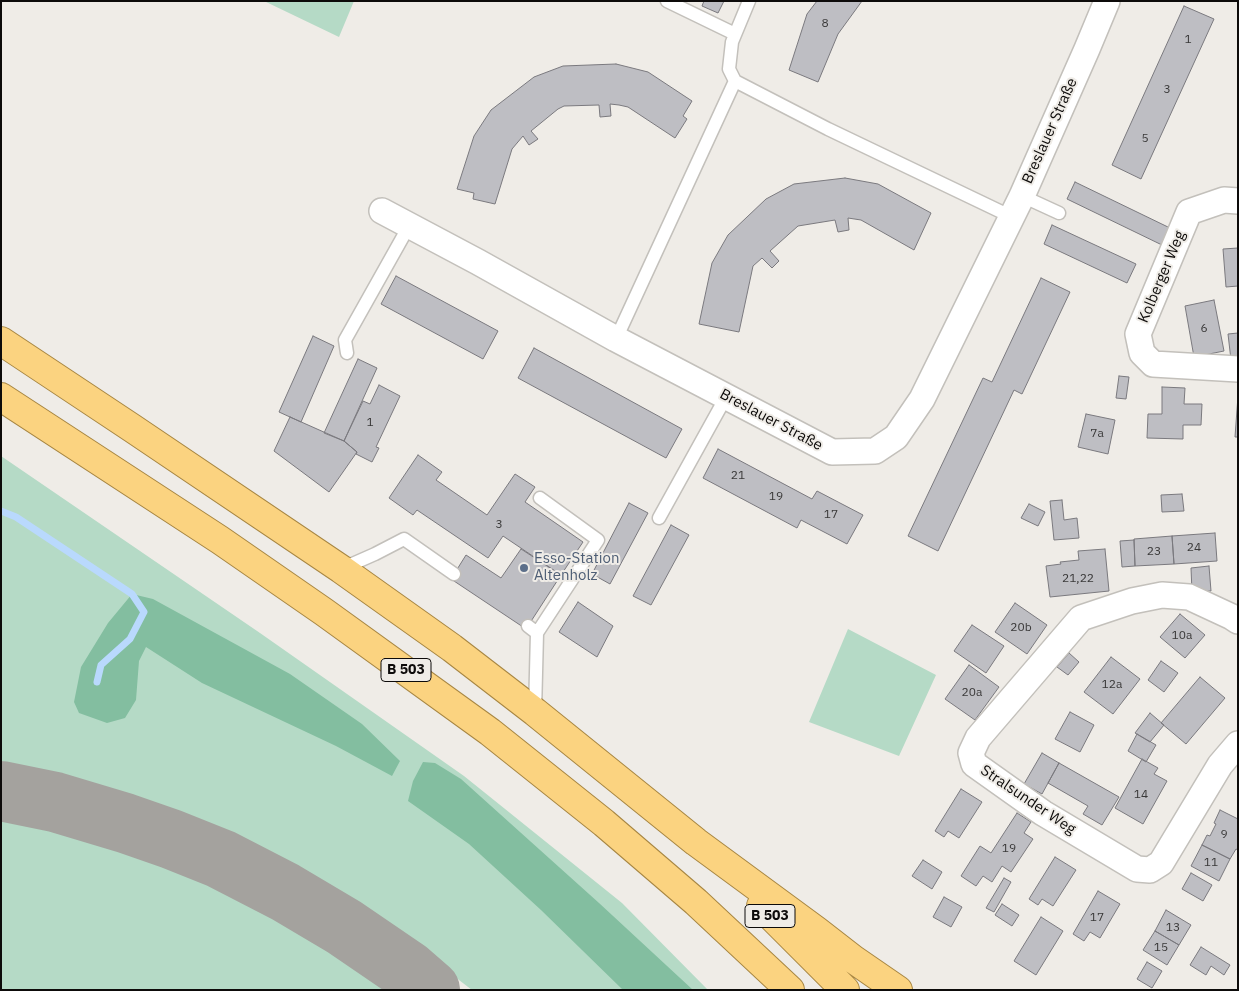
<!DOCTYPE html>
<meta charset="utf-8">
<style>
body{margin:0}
#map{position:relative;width:1239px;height:991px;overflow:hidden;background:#efece7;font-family:"IBM Plex Sans",sans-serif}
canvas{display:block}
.frame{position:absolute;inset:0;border:2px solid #0d0b0a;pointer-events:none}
</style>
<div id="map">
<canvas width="1239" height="991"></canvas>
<div class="frame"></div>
</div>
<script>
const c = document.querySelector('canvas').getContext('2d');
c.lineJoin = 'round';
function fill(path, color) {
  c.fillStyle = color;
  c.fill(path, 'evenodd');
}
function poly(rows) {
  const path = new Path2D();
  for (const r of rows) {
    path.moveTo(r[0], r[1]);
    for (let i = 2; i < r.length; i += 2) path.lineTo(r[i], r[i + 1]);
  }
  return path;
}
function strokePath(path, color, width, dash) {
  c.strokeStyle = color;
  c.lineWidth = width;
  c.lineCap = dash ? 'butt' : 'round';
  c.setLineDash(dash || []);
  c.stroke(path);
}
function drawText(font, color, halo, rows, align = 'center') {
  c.font = font + ' "IBM Plex Sans",sans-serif';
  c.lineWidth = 4;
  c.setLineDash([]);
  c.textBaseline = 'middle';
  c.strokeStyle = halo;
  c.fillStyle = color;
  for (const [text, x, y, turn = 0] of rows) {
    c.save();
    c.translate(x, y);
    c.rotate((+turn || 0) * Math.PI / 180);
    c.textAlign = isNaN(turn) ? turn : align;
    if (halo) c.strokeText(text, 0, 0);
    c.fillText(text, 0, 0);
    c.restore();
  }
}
fill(poly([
 [264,1,354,1,339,37],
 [1,456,260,633,464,776,622,903,708,990,472,990,390,927,263,848,118,795,1,761],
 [848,629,936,675,899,756,809,722],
 [1,819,73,833,110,846,203,882,287,924,356,967,387,990,1,990]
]), '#b5dac6');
fill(poly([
 [132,594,153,599,290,674,362,724,400,761,392,776,336,746,202,683,146,647,139,661,136,700,125,718,107,723,79,713,74,702,81,667,108,623],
 [423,762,435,763,461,779,599,903,693,990,623,990,541,910,469,844,408,801,413,781]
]), '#83bea0');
strokePath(poly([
 [1,511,16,517,132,594,144,612,130,639,101,665,97,682]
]), '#b9d9fd', 7);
strokePath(poly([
 [1,791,55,802,125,823,171,839,221,859,285,892,344,927,407,970,430,990]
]), '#a4a29e', 60);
const building = poly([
 [704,1,724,1,718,13,702,6,704,1],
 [817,1,862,1,838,34,818,82,789,70,807,14,817,1],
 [1184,6,1214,19,1141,179,1112,165,1184,6],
 [616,64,648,72,692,101,683,116,687,119,675,138,628,107,619,105,610,104,611,116,600,117,599,105,564,106,558,109,531,131,538,139,529,145,523,136,512,149,495,204,473,199,474,193,457,189,474,136,491,110,534,77,563,66,616,64],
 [845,178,878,184,931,213,914,250,861,220,848,218,849,230,838,232,835,220,798,226,770,251,779,261,772,268,762,258,753,266,739,332,699,324,712,263,728,235,766,199,794,184,845,178],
 [1075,182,1170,228,1162,245,1067,199,1075,182],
 [1052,225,1136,264,1127,283,1044,244,1052,225],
 [1238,248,1238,286,1226,287,1223,249,1238,248],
 [396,276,498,331,483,359,381,304,396,276],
 [1041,278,1070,292,1022,394,1014,390,938,551,908,536,983,378,992,382,1041,278],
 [1214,300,1224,351,1194,357,1185,306,1214,300],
 [1238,333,1238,359,1231,360,1228,334,1238,333],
 [313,336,334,346,301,422,279,412,313,336],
 [534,348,682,429,666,458,518,378,534,348],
 [358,359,377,368,344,441,324,433,358,359],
 [1119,376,1129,377,1126,399,1116,398,1119,376],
 [379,385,400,396,376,447,379,448,372,462,356,454,357,452,344,441,363,401,370,404,379,385],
 [1162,387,1185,388,1184,404,1202,404,1201,425,1183,425,1183,439,1147,438,1148,414,1162,414,1162,387],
 [1238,396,1238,437,1235,437,1238,396],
 [1086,414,1115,420,1108,454,1078,447,1086,414],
 [290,417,344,441,357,452,329,492,274,451,290,417],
 [718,449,812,499,817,491,863,515,847,544,801,520,797,528,703,478,718,449],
 [418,455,442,472,436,480,487,515,515,474,535,487,525,502,583,542,561,575,503,536,488,558,417,510,413,515,389,498,418,455],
 [1182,494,1184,511,1162,512,1161,495,1182,494],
 [1062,500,1064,520,1077,518,1079,538,1054,540,1050,501,1062,500],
 [629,503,648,513,610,584,592,574,629,503],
 [1029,504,1045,512,1038,526,1021,518,1029,504],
 [671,525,689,535,651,605,633,596,671,525],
 [1215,533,1217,561,1174,564,1172,536,1215,533],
 [1172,536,1174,564,1135,566,1134,539,1172,536],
 [1134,540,1135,566,1122,567,1120,541,1134,540],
 [521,549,561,575,526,629,451,579,466,555,501,578,521,549],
 [1105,549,1109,591,1050,597,1046,566,1061,564,1060,562,1079,560,1078,551,1105,549],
 [1209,566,1211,591,1192,592,1191,568,1209,566],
 [578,602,613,626,597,657,559,632,578,602],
 [1015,603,1047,625,1027,654,995,632,1015,603],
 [1180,614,1205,635,1185,658,1160,637,1180,614],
 [972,625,1004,646,986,673,954,651,972,625],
 [1069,653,1079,662,1068,675,1057,667,1069,653],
 [1111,657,1140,679,1113,714,1084,692,1111,657],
 [1161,661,1178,673,1164,692,1148,680,1161,661],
 [969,665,999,687,975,720,945,699,969,665],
 [1200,677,1225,698,1186,744,1161,723,1200,677],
 [1070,712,1094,725,1080,752,1055,739,1070,712],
 [1150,713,1164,725,1150,742,1135,733,1150,713],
 [1137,734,1156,745,1146,762,1128,751,1137,734],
 [1042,753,1059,763,1042,794,1024,784,1042,753],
 [1142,759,1158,768,1154,774,1167,781,1143,824,1115,808,1142,759],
 [1059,763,1119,797,1102,825,1083,814,1088,806,1048,783,1059,763],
 [961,789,982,802,959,838,948,831,944,837,935,831,961,789],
 [1220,810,1238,819,1238,850,1236,849,1230,859,1202,845,1207,835,1210,836,1216,824,1214,823,1220,810],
 [1017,813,1031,822,1024,833,1033,839,1011,872,1002,866,992,882,983,876,976,886,961,876,980,846,991,853,1017,813],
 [1202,845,1230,859,1219,881,1191,866,1202,845],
 [1055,857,1076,870,1053,906,1042,899,1038,905,1029,899,1055,857],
 [923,860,942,872,932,889,912,876,923,860],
 [1191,873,1212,885,1203,901,1182,889,1191,873],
 [1004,878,1011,882,994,912,986,908,1004,878],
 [1098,891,1120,904,1100,938,1090,932,1084,941,1073,934,1098,891],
 [944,897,962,907,951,927,933,917,944,897],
 [1002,904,1019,915,1012,926,995,915,1002,904],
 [1166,910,1191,925,1179,945,1155,931,1166,910],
 [1041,917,1063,931,1036,975,1014,961,1041,917],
 [1155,931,1179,945,1167,965,1143,950,1155,931],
 [1201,947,1230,965,1224,975,1211,966,1206,975,1190,965,1201,947],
 [1147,962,1162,971,1152,988,1137,979,1147,962]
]);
fill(building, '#bebec3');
strokePath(building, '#7a797e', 1);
const service = poly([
 [667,1,735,34],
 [735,81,828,129,1012,217],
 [1022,196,1059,213],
 [616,339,735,81,729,69,732,42,749,1],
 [347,353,345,340,409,226],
 [659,518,726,397],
 [341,569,375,554,404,539,454,574],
 [528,626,537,633,535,712],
 [537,633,598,540,540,498]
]);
const minor = poly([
 [1238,201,1224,200,1189,212,1138,334,1142,353,1153,364,1238,369],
 [382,211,478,262,616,339,832,452,875,451,896,437,922,399,1022,196,1087,49,1107,1],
 [1238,621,1232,617,1189,597,1162,595,1132,601,1081,618,978,738,971,753,974,764,1043,813,1137,869,1150,870,1161,863,1220,765,1238,744]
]);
const trunk = poly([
 [1,341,132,428,341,569,452,648,535,712,696,842,817,931,853,959,898,990],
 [1,397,220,540,324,612,490,732,604,823,696,902,790,990],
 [761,906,845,990]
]);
strokePath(service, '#c3c0bb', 15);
strokePath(minor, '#c3c0bb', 28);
strokePath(trunk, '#a78642', 30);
strokePath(service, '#fff', 12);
strokePath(minor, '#fff', 25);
strokePath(trunk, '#fbd380', 28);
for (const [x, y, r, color] of [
 [524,568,5,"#5c6f8a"]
]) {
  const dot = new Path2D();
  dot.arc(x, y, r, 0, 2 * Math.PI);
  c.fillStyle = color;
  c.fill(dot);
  strokePath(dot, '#efece7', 2);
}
drawText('12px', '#393838', null, [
 ["8",825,24],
 ["1",1188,40],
 ["3",1167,90],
 ["5",1145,139],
 ["6",1204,329],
 ["1",370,423],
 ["7a",1097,434],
 ["21",738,476],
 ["19",776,497],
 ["17",831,515],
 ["3",499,525],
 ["24",1194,548],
 ["23",1154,552],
 ["21,22",1078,579],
 ["20b",1021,628],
 ["10a",1182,636],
 ["12a",1112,685],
 ["20a",972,693],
 ["14",1141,795],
 ["9",1224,835],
 ["19",1009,849],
 ["11",1211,863],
 ["17",1097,918],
 ["13",1173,928],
 ["15",1161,948]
]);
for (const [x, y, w] of [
 [406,670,50],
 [770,916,50]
]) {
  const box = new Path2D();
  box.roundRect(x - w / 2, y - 11.5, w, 23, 4);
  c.fillStyle = '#efece7';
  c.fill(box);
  strokePath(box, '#0d0b0a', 1);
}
drawText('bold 14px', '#0d0b0a', null, [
 ["B 503",406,670],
 ["B 503",770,916]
]);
drawText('15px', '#0d0b0a', '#efece7', [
 ["Breslauer Straße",1050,131,-66],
 ["Kolberger Weg",1162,277,-67],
 ["Breslauer Straße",771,420,28],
 ["Stralsunder Weg",1028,800,34]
]);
drawText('15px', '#4e5e75', '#efece7', [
 ["Esso-Station",534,559],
 ["Altenholz",534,576]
], 'left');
</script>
